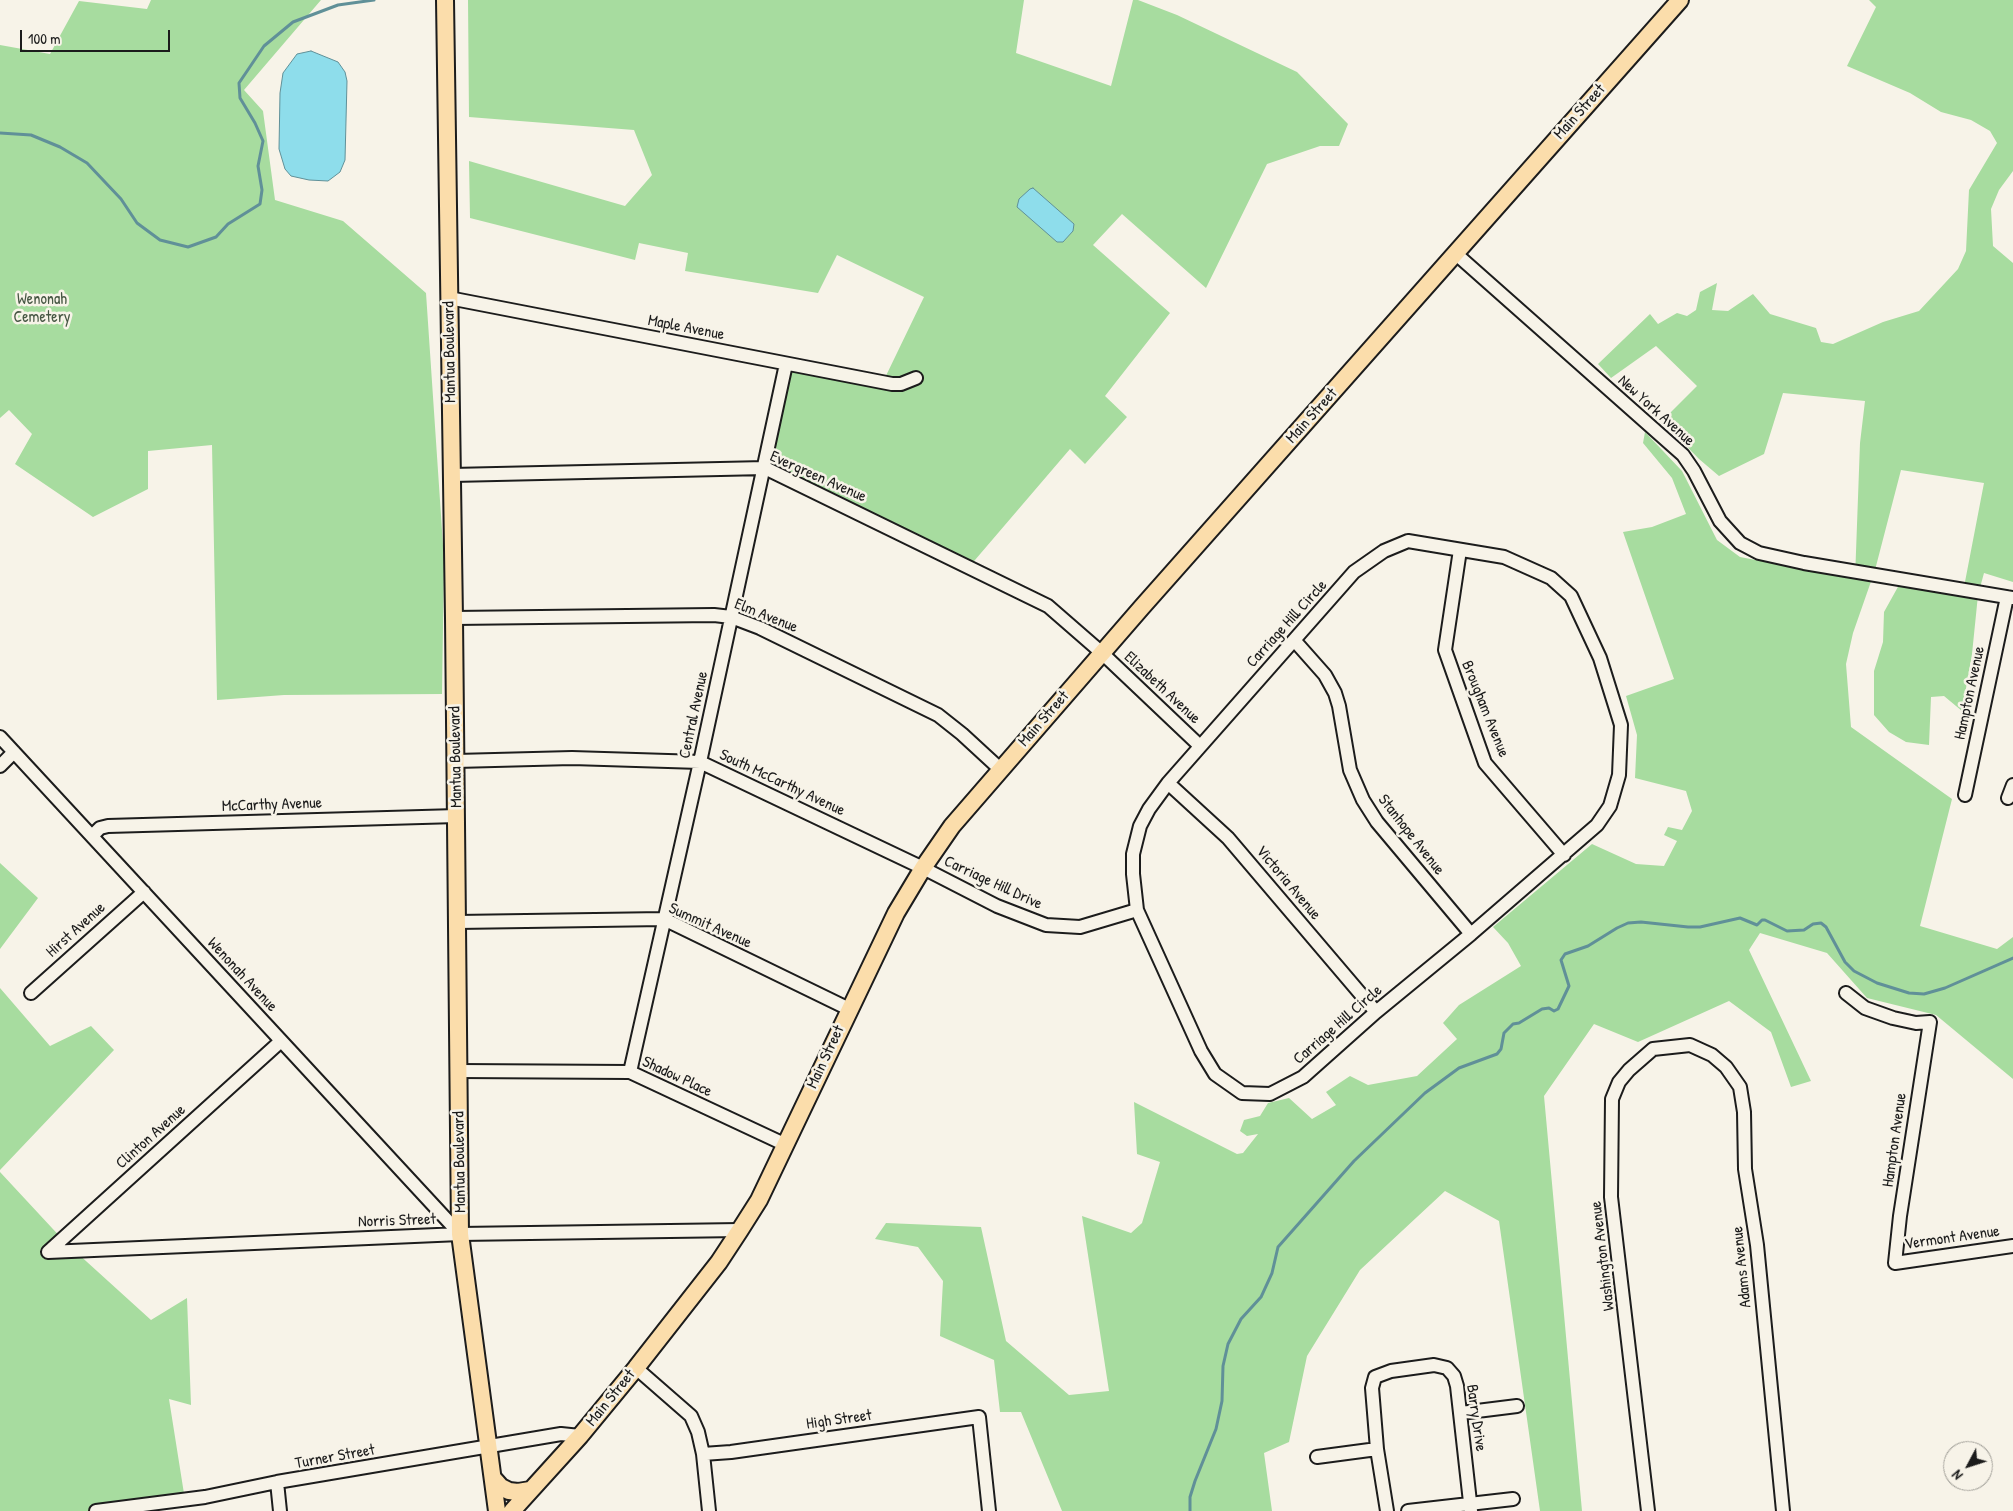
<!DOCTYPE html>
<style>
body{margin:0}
#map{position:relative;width:2013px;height:1511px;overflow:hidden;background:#f7f3e8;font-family:"Patrick Hand",sans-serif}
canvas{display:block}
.north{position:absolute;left:1943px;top:1441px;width:50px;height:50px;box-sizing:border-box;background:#f7f3e8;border:1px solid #9f9d96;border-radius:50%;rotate:230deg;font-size:14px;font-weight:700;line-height:20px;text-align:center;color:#1c1c1c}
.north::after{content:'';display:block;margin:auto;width:18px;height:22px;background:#1c1c1c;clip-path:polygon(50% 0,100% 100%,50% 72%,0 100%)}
.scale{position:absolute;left:20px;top:30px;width:150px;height:22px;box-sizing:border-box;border:2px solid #1c1c1c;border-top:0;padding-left:6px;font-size:15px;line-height:18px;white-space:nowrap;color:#1c1c1c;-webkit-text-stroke:4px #f7f3e8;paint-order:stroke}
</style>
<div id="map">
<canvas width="2013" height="1511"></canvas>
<div class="north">N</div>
<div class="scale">100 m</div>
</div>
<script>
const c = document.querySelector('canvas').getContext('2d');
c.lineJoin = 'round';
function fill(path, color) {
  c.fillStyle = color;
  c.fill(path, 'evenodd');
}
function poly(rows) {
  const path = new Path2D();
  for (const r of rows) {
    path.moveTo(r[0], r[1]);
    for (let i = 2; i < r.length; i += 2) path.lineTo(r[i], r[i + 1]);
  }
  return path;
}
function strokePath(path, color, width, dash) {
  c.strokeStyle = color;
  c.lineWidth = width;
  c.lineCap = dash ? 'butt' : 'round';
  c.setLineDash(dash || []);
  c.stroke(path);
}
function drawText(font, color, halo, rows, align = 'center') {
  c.font = font + ' "Patrick Hand",sans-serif';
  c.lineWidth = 5;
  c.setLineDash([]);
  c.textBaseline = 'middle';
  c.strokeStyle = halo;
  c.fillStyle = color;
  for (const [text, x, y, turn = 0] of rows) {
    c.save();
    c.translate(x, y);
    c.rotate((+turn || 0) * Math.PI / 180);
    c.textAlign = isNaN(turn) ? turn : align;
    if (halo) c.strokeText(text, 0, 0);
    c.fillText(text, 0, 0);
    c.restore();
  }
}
fill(poly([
 [151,0,321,0,244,90,263,111,275,200,343,221,426,293,444,560,442,694,284,695,217,700,212,445,148,451,148,489,93,517,15,464,32,434,9,410,0,418,0,45,50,54,79,1,147,9],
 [468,0,1024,0,1016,53,1111,86,1133,0,1138,0,1177,15,1297,72,1348,124,1339,146,1320,146,1267,164,1206,288,1122,214,1093,245,1170,313,1105,396,1127,417,1085,464,1070,449,969,567,761,472,786,368,882,384,924,297,837,255,818,293,685,271,688,253,639,243,635,260,470,218,469,161,625,206,652,175,634,130,469,117],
 [1869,0,2013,0,2013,171,1999,190,1991,209,1993,246,2013,263,2013,582,1984,573,1978,595,1972,654,1962,711,1944,696,1931,697,1929,745,1906,742,1889,732,1874,715,1874,671,1883,642,1884,612,1904,576,1964,587,1984,483,1901,470,1875,570,1853,633,1846,664,1851,727,1952,799,1920,926,1997,949,2013,937,2013,1079,1936,1015,1867,998,1827,953,1760,933,1749,950,1811,1081,1791,1087,1771,1032,1729,1001,1638,1042,1594,1024,1544,1096,1582,1511,1540,1511,1499,1221,1445,1191,1360,1270,1307,1356,1289,1442,1264,1453,1272,1511,1062,1511,1021,1412,1000,1412,994,1360,940,1336,943,1281,918,1247,875,1239,886,1223,981,1227,1006,1341,1069,1395,1109,1391,1082,1216,1131,1233,1142,1223,1160,1162,1137,1154,1134,1102,1237,1154,1243,1153,1258,1134,1247,1136,1240,1131,1244,1120,1260,1116,1268,1103,1289,1098,1312,1119,1336,1105,1326,1092,1350,1076,1368,1085,1417,1076,1457,1039,1443,1023,1459,1005,1521,966,1508,943,1493,927,1592,844,1636,864,1664,866,1677,841,1664,835,1668,827,1682,830,1692,811,1686,791,1635,778,1637,735,1626,696,1674,679,1623,532,1652,527,1686,514,1672,478,1643,443,1645,432,1682,471,1717,540,1740,557,1855,579,1860,443,1865,401,1783,393,1764,454,1719,476,1699,459,1662,421,1697,386,1656,346,1611,378,1598,364,1650,314,1658,324,1677,313,1687,316,1696,310,1700,292,1717,283,1712,310,1728,311,1753,294,1770,314,1816,328,1821,342,1833,344,1883,322,1919,311,1958,269,1966,251,1969,190,1997,143,1990,131,1971,120,1941,112,1910,93,1847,66,1876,7],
 [0,863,38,898,0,949],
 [0,988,50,1046,91,1026,114,1050,0,1170],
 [0,1172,65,1242,151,1320,187,1298,191,1405,169,1399,185,1500,115,1511,0,1511]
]), '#a7dc9f');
const water = poly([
 [311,51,338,62,345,72,347,81,345,160,340,172,328,181,309,180,291,176,285,169,279,149,280,93,283,73,297,54,311,51],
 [1033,188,1074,224,1073,231,1063,242,1057,242,1017,207,1019,199,1030,189,1033,188]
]);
fill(water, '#8eddeb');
strokePath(water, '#609098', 1);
strokePath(poly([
 [0,133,31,135,60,147,87,163,121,199,137,223,160,240,188,247,216,237,228,224,260,204,262,190,258,166,263,141,255,123,240,98,239,83,264,46,293,22,338,5,374,0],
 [1190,1511,1190,1497,1195,1481,1216,1429,1222,1401,1223,1366,1228,1344,1241,1319,1261,1297,1272,1273,1278,1247,1354,1161,1425,1093,1459,1068,1497,1054,1501,1049,1504,1033,1513,1024,1519,1023,1542,1009,1549,1008,1554,1011,1558,1009,1569,986,1561,960,1565,954,1588,946,1617,928,1628,923,1641,922,1688,927,1700,927,1740,918,1757,925,1762,920,1765,920,1787,931,1804,930,1813,924,1821,923,1826,927,1845,962,1854,971,1877,983,1909,993,1924,994,1945,988,2013,958]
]), '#609098', 3);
const minor = poly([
 [1455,253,1683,455,1694,471,1720,521,1740,543,1759,553,1804,563,2013,598],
 [449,298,892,384,901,384,916,378],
 [452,475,765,468,1048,606,1102,653,1200,746],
 [1408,541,1504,557,1551,578,1571,596,1600,658,1621,725,1619,775,1610,806,1597,825,1471,934,1376,1012,1303,1077,1270,1094,1242,1093,1215,1074,1201,1051,1137,910,1133,874,1133,854,1140,826,1149,809,1168,783,1354,572,1384,551,1408,541],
 [1460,550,1445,650,1485,763,1564,855],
 [454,618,714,615,731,617,760,628,938,715,962,734,1000,769],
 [1294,640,1325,675,1335,693,1339,706,1350,770,1363,800,1377,822,1471,934],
 [0,737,460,1234],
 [456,761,572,758,700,762,923,868,997,906,1046,925,1080,927,1137,910],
 [0,766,14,752],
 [1168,783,1228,838,1376,1012],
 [1965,795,2007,597],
 [2008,798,2013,785],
 [92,836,100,828,108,826,457,816],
 [457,922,664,919,849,1009],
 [31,993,144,892],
 [1846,993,1865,1008,1893,1018,1916,1023,1930,1022,1900,1216,1895,1263,2013,1246],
 [281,1041,48,1252,460,1234,740,1230],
 [459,1071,630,1072,784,1144],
 [630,1072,700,762,786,364],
 [636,1368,691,1416,698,1432,703,1454,709,1511],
 [1461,1413,1517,1406],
 [703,1454,731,1452,979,1417,989,1511],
 [1317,1457,1377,1449],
 [277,1482,280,1511],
 [96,1511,205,1497,277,1482,561,1434,580,1436],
 [1387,1511,1377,1449,1372,1388,1375,1377,1391,1371,1434,1365,1447,1368,1454,1376,1457,1386,1471,1511],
 [1408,1511,1513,1499],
 [1648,1511,1611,1197,1612,1099,1619,1082,1629,1070,1653,1049,1690,1045,1712,1055,1726,1067,1740,1087,1744,1112,1745,1169,1757,1245,1783,1511]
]);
const major = poly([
 [445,0,454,618,460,1234,497,1511],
 [493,1478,501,1487,509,1491,518,1492,530,1490],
 [512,1511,580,1436,636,1368,719,1262,740,1230,759,1200,896,913,923,868,952,826,1142,607,1680,0]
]);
strokePath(minor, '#1c1c1c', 16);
strokePath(major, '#1c1c1c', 20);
strokePath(minor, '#f7f3e8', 12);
strokePath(major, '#fbddab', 16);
drawText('16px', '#1c1c1c', '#f7f3e8', [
 ["Main Street",1580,112,-48],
 ["Maple Avenue",686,328,11],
 ["Mantua Boulevard",450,352,-91],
 ["New York Avenue",1656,411,42],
 ["Main Street",1312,416,-48],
 ["Evergreen Avenue",818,477,24],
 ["Elm Avenue",766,616,22],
 ["Carriage Hill Circle",1287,624,-48],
 ["Elizabeth Avenue",1162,688,43],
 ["Hampton Avenue",1970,693,-78],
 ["Brougham Avenue",1485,709,68],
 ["Central Avenue",694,715,-78],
 ["Main Street",1044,719,-49],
 ["Mantua Boulevard",456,757,-91],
 ["South McCarthy Avenue",782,783,25],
 ["McCarthy Avenue",272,805,-2],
 ["Stanhope Avenue",1411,835,52],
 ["Carriage Hill Drive",993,883,25],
 ["Victoria Avenue",1288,883,50],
 ["Summit Avenue",710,926,24],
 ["Hirst Avenue",76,930,-42],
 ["Wenonah Avenue",242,975,47],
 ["Carriage Hill Circle",1338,1025,-41],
 ["Main Street",826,1057,-65],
 ["Shadow Place",677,1077,25],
 ["Clinton Avenue",151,1137,-42],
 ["Hampton Avenue",1895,1140,-82],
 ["Mantua Boulevard",460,1162,-91],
 ["Norris Street",397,1221,-2],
 ["Vermont Avenue",1952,1238,-8],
 ["Washington Avenue",1603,1256,-97],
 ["Adams Avenue",1742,1267,-96],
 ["Main Street",611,1398,-51],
 ["Barry Drive",1476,1418,82],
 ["High Street",839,1420,-8],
 ["Turner Street",335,1457,-10]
]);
drawText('16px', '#465643', '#f7f3e8', [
 ["Wenonah",42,300],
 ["Cemetery",42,318]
]);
</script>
